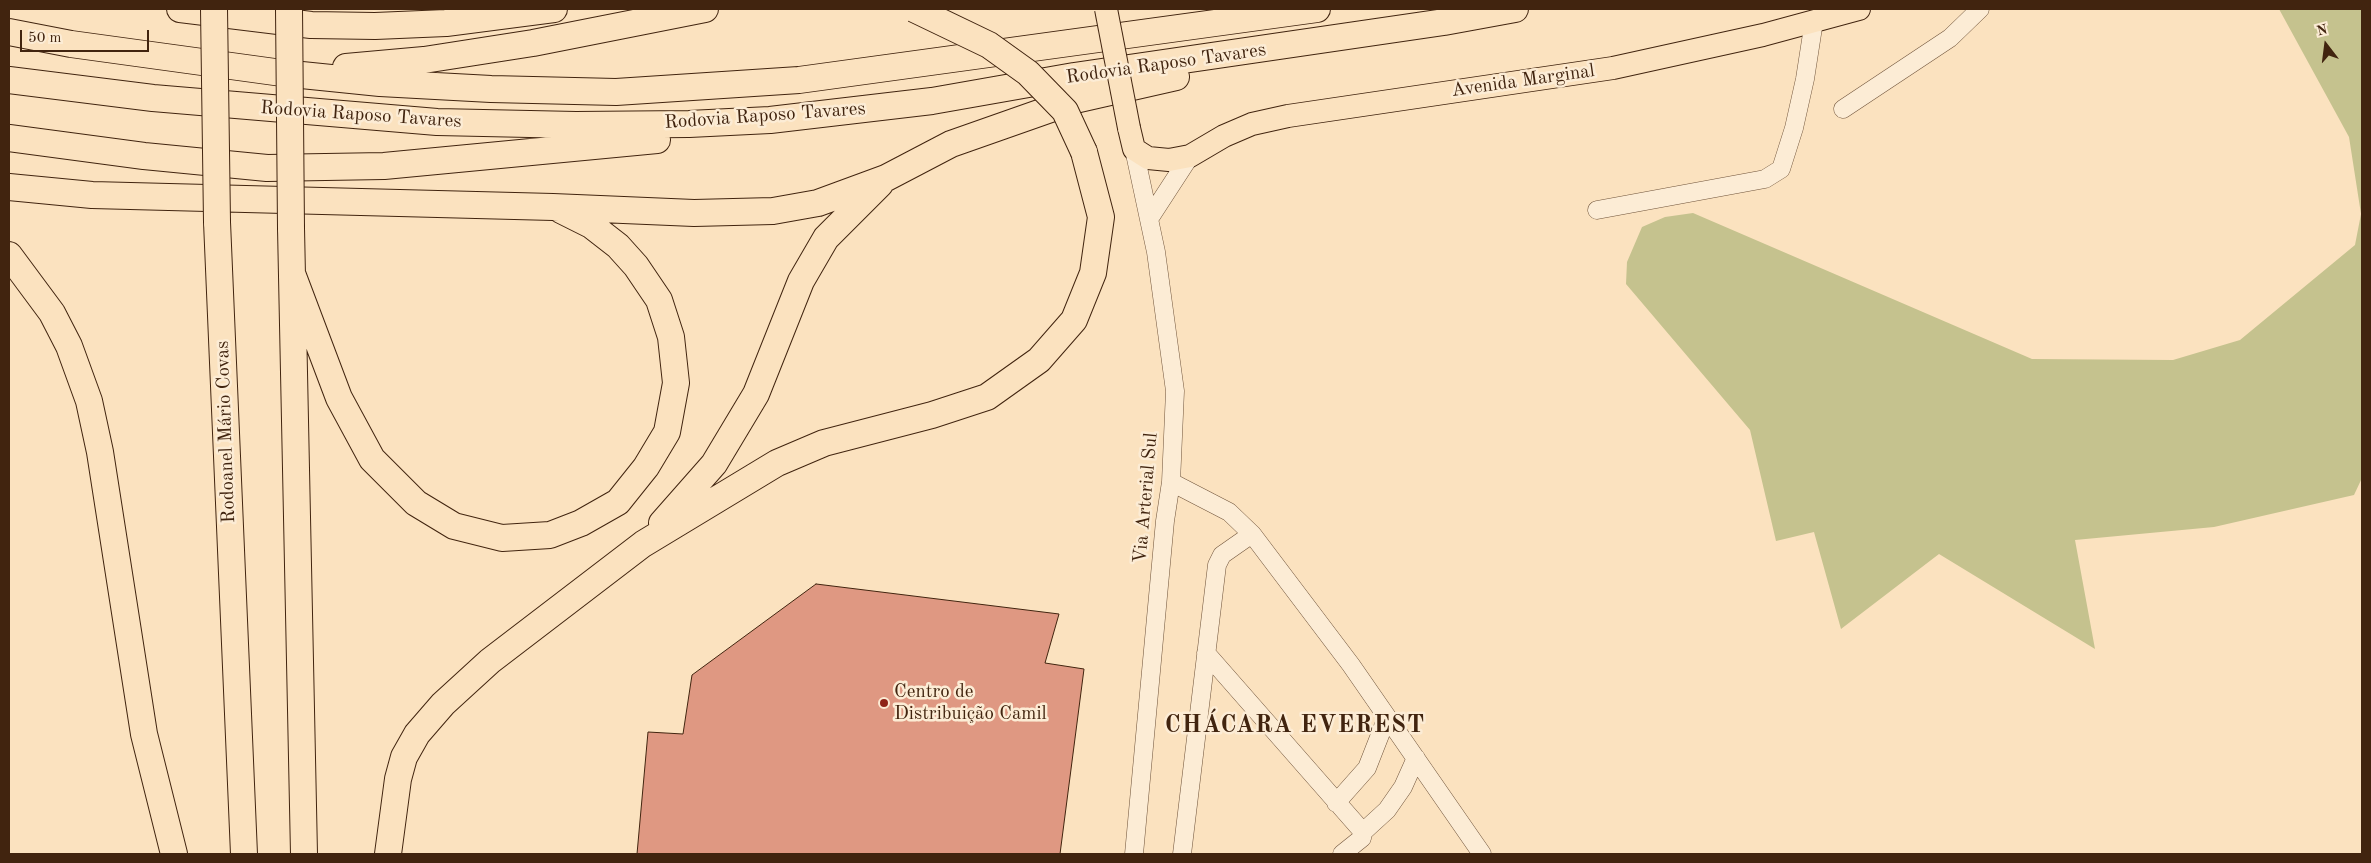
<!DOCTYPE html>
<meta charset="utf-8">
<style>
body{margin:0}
#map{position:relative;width:2371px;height:863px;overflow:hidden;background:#fbe2bf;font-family:"Old Standard TT",serif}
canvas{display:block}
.frame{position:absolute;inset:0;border:10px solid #41240f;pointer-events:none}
.north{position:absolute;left:2301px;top:20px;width:50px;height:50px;-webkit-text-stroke:4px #fcecd5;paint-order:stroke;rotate:345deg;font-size:14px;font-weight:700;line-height:20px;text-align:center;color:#41240f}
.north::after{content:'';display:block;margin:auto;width:18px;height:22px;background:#41240f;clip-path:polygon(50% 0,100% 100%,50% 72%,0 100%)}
.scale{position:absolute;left:20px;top:30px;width:129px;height:22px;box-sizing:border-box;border:2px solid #41240f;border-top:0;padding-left:6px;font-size:15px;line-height:18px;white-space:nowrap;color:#41240f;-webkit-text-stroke:4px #fcecd5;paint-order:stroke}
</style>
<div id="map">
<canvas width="2371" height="863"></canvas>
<div class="frame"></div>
<div class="north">N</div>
<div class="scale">50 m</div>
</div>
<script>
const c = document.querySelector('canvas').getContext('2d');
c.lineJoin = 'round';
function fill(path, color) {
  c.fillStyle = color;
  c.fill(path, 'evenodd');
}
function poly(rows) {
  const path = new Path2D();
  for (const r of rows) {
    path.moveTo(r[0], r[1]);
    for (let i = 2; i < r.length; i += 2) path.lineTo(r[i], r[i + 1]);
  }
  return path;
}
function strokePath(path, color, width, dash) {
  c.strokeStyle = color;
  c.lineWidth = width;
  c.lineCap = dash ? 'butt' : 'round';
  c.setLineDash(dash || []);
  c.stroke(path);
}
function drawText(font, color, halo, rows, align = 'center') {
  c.font = font + ' "Old Standard TT",serif';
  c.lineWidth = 5;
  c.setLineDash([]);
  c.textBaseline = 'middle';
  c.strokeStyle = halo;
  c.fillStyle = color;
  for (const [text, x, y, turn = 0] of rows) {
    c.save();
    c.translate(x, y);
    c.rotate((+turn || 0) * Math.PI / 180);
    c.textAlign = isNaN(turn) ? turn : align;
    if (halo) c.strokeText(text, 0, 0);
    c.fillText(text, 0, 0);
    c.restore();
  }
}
fill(poly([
 [2279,9,2362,9,2362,478,2354,495,2214,527,2075,540,2095,649,1939,554,1841,629,1814,532,1776,541,1750,430,1626,284,1627,262,1642,227,1665,217,1693,213,2032,359,2173,360,2240,340,2355,245,2361,214,2349,137]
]), '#c5c28e');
const building = poly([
 [816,584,1059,614,1045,663,1084,669,1060,854,637,854,648,732,683,734,692,675,816,584]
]);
fill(building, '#df9882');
strokePath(building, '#41240f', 1);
const minor = poly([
 [1843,109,1950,38,1980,9],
 [1597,210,1765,179,1781,169,1794,128,1805,79,1814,21],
 [1149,219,1190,156],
 [1171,482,1229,512,1252,534,1351,665,1482,854],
 [1206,653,1363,832,1362,838,1342,854],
 [1336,803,1367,768,1387,717],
 [1363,832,1387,810,1403,787,1416,758],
 [1134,854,1165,521,1171,482,1175,391,1156,252,1134,149],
 [1182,854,1217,565,1222,555,1252,534]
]);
const major = poly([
 [1129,128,1134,149,1148,158,1169,160,1190,156,1224,136,1252,124,1288,116,1613,68,1763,35,1859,9]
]);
const highway = poly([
 [180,9,311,25,375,26,446,23,554,9],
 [9,32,71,44,282,73,380,83,491,89,616,92,799,80,1317,9],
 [346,67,424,60,533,43,705,9],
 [9,80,153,98,437,122,576,125,689,124,770,120,932,101,1074,76,1444,22,1515,9],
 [9,138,144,156,267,168,384,166,657,140],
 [9,187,92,195,553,207,694,213,773,211,818,203,886,178,951,144,1079,99,1176,77],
 [217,222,244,854],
 [291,228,304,854],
 [9,255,52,313,69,346,89,401,100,452,144,734,174,854],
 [293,276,339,398,372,459,416,503,454,526,502,538,550,535,581,523,618,502,646,467,667,432,676,383,671,337,659,300,636,266,618,246,591,225,561,210],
 [662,523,714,464,756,394,801,281,826,238,880,184],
 [388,854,398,779,404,757,417,734,443,704,490,661,643,544,777,463,824,443,932,415,987,397,1039,360,1074,320,1093,273,1101,217,1084,152]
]);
strokePath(minor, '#70543b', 19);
strokePath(major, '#41240f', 24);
strokePath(highway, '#41240f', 28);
strokePath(minor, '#fcecd5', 18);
strokePath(major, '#fbe2bf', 22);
strokePath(highway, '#fbe2bf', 26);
const majorBridge = poly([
 [1106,9,1129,128]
]);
const highwayBridge = poly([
 [214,9,217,222],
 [289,9,291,228],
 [914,9,989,45,1028,73,1065,111,1084,152]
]);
strokePath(majorBridge, '#41240f', 24, []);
strokePath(highwayBridge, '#41240f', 28, []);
strokePath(majorBridge, '#fbe2bf', 22);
strokePath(highwayBridge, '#fbe2bf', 26);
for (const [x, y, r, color] of [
 [884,703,5,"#8f2418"]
]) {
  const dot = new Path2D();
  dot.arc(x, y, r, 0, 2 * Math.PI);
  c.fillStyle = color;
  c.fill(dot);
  strokePath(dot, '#fcecd5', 2);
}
drawText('19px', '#41240f', '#fcecd5', [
 ["Rodovia Raposo Tavares",1166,64,-8],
 ["Avenida Marginal",1523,81,-8],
 ["Rodovia Raposo Tavares",361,115,4],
 ["Rodovia Raposo Tavares",765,116,-4],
 ["Rodoanel Mário Covas",226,432,-92],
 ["Via Arterial Sul",1146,498,-85]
]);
drawText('19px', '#41240f', '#fcecd5', [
 ["Centro de",894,692],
 ["Distribuição Camil",894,714]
], 'left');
c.letterSpacing = '1px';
drawText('bold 24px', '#41240f', '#fcecd5', [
 ["CHÁCARA EVEREST",1295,726]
]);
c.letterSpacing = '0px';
</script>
